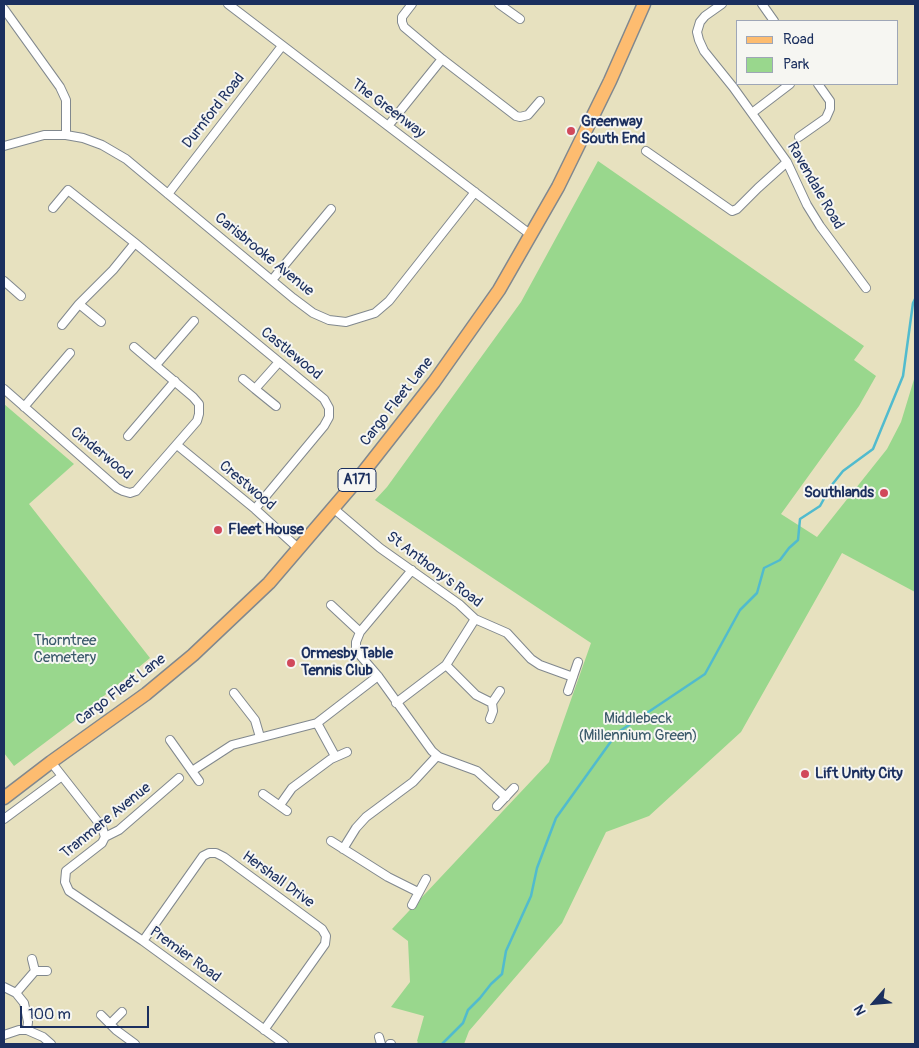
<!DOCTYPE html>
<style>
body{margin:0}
#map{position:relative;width:919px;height:1048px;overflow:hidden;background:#e7e1bf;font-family:Pangolin,sans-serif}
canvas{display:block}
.frame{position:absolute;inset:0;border:5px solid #1b2f5e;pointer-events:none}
.legend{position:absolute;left:736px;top:20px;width:162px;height:65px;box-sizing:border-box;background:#f6f6f2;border:1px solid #9ea6b7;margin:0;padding:6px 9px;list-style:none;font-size:15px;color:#1b2f5e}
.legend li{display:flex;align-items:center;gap:10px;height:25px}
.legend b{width:25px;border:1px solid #9ea6b7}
.north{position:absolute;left:849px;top:978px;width:50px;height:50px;-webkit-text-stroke:4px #f6f6f2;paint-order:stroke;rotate:243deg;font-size:14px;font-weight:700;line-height:20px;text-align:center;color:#1b2f5e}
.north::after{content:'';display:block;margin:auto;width:18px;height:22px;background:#1b2f5e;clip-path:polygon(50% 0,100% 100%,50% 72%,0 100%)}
.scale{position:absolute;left:20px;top:1006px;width:129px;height:22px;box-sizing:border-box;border:2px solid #1b2f5e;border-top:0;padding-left:6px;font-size:15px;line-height:18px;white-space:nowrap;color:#1b2f5e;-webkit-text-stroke:4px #f6f6f2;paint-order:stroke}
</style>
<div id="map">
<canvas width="919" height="1048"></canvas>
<div class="frame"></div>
<ul class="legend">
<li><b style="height:6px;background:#fdbc70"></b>Road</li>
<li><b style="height:14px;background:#99d78d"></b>Park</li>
</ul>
<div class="north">N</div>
<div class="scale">100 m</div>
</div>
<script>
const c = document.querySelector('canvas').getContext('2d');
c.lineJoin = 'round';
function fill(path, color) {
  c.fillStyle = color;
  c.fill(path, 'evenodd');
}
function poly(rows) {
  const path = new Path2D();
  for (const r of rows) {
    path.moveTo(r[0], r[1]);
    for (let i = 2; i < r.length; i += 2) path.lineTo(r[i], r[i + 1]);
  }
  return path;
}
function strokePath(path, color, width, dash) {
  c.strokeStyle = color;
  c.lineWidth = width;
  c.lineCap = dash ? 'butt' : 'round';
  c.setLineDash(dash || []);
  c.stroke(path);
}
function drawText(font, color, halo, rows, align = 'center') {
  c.font = font + ' Pangolin,sans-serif';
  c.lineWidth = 4;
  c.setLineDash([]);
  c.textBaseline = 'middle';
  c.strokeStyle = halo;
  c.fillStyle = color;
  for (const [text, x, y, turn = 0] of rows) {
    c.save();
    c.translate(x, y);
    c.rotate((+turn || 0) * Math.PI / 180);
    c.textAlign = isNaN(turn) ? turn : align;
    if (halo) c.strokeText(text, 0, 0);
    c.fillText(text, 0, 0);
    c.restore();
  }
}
fill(poly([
 [598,161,864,346,854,360,876,376,859,406,781,514,817,537,887,449,901,422,915,376,915,592,842,553,741,732,649,816,606,832,562,923,469,1031,464,1044,416,1044,418,1042,417,1041,424,1016,391,1007,410,982,408,941,392,929,549,762,591,643,375,500,387,487,521,302],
 [4,404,74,464,29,504,150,658,71,723,14,766,4,753]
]), '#99d78d');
strokePath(poly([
 [442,1044,463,1023,468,1010,480,998,491,984,502,974,506,951,531,896,537,868,556,818,617,733,705,674,740,610,757,593,764,568,780,560,789,548,798,540,800,519,820,506,831,486,843,471,873,449,903,376,913,303,915,299]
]), '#51bbce', 2.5);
const street = poly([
 [228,4,531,235],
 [499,4,520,19],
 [722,4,705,16,700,22,697,32,699,40,704,51,733,87,787,162,807,205,820,226,866,288],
 [762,4,774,21],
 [4,9,60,87,66,100,66,135],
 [442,59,516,116,520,117,528,115,540,101],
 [752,113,790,84],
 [388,126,442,59,404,27,402,22,402,17,412,4],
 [799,137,826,118,830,109,830,101,818,84],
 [4,146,44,135,66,135,83,138,102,145,126,159,293,298,313,313,329,320,346,322,375,313,389,301,475,192],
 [646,151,732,211,737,209,758,188,787,162],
 [168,194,282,46],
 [53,208,68,190,135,243,324,399,329,408,329,417,324,426,255,509],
 [272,280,331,209],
 [4,281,21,296],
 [101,322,79,304,113,270,135,243],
 [62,325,79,304],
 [156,365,194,321],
 [243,379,255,389],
 [4,389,117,488,123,491,130,493,136,491,197,421,199,414,199,404,193,397,134,347],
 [276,406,255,389,279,362],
 [24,407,70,353],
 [128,436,175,381],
 [177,445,255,509,299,549],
 [333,508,380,548,459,604,475,619,507,633,531,659,540,665,573,677],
 [412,570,360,632,356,642,356,649,359,654,378,676,432,751,439,757,477,771,506,797],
 [331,605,360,632],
 [446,665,476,695,492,703],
 [568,691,578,662],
 [234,693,255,720,260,737],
 [396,703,446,665,475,619],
 [490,719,493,711,492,703,500,691],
 [317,723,335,756],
 [170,740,199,781],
 [51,762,102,827,105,837],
 [192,771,232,745,317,723,378,676],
 [179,778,119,830,105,837,102,843,66,871,65,882,69,891,143,941,284,1044],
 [263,794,287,811],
 [280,805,292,788,331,759,347,752],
 [497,806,514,788],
 [4,819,62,776],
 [331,841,388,877,418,892],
 [343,849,356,828,366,817,413,782,437,756],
 [412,905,426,879],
 [143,941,203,856,209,853,216,853,224,857,322,929,326,936,325,944,264,1030],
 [32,959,35,971],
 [4,987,16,993,24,1003,28,1022,27,1030],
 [16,993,35,971,47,971],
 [101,1015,116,1030,135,1044],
 [110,1024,122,1012],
 [4,1035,19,1030,27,1030,43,1037,51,1044],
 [379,1037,381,1044],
 [390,1044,391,1044]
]);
const primary = poly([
 [4,798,51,762,146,694,193,655,269,583,358,479,434,382,499,290,558,187,610,81,644,4]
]);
strokePath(street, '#81888e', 10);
strokePath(primary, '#81888e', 15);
strokePath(street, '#fff', 8);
strokePath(primary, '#fdbc70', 12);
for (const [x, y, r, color] of [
 [571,131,5,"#d1495b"],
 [884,493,5,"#d1495b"],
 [218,530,5,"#d1495b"],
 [291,663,5,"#d1495b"],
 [805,774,5,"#d1495b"]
]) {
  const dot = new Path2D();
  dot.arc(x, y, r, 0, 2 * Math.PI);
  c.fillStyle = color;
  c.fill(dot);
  strokePath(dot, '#f6f6f2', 2);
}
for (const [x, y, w] of [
 [357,480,38]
]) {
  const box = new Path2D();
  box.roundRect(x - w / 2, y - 11.5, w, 23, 4);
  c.fillStyle = '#f6f6f2';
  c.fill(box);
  strokePath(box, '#1b2f5e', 1);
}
drawText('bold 14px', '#1b2f5e', null, [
 ["A171",357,480]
]);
drawText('15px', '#1b2f5e', '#f6f6f2', [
 ["The Greenway",388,109,37],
 ["Durnford Road",214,111,-52],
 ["Ravendale Road",815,186,60],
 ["Carisbrooke Avenue",264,255,39],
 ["Castlewood",291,354,39],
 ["Cargo Fleet Lane",397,402,-52],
 ["Cinderwood",101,454,39],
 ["Crestwood",247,486,40],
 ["St Anthony's Road",434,570,37],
 ["Cargo Fleet Lane",121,690,-37],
 ["Tranmere Avenue",106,821,-39],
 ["Hershall Drive",278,880,36],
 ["Premier Road",185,955,36]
]);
drawText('bold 15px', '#1b2f5e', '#f6f6f2', [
 ["Greenway",581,122],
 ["South End",581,139],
 ["Southlands",874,493,"right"],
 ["Fleet House",228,530],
 ["Ormesby Table",301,654],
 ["Tennis Club",301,671],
 ["Lift Unity City",815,774]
], 'left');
drawText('15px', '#3a596a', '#f6f6f2', [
 ["Thorntree",65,641],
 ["Cemetery",65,658],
 ["Middlebeck",638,719],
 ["(Millennium Green)",638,736]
]);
</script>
